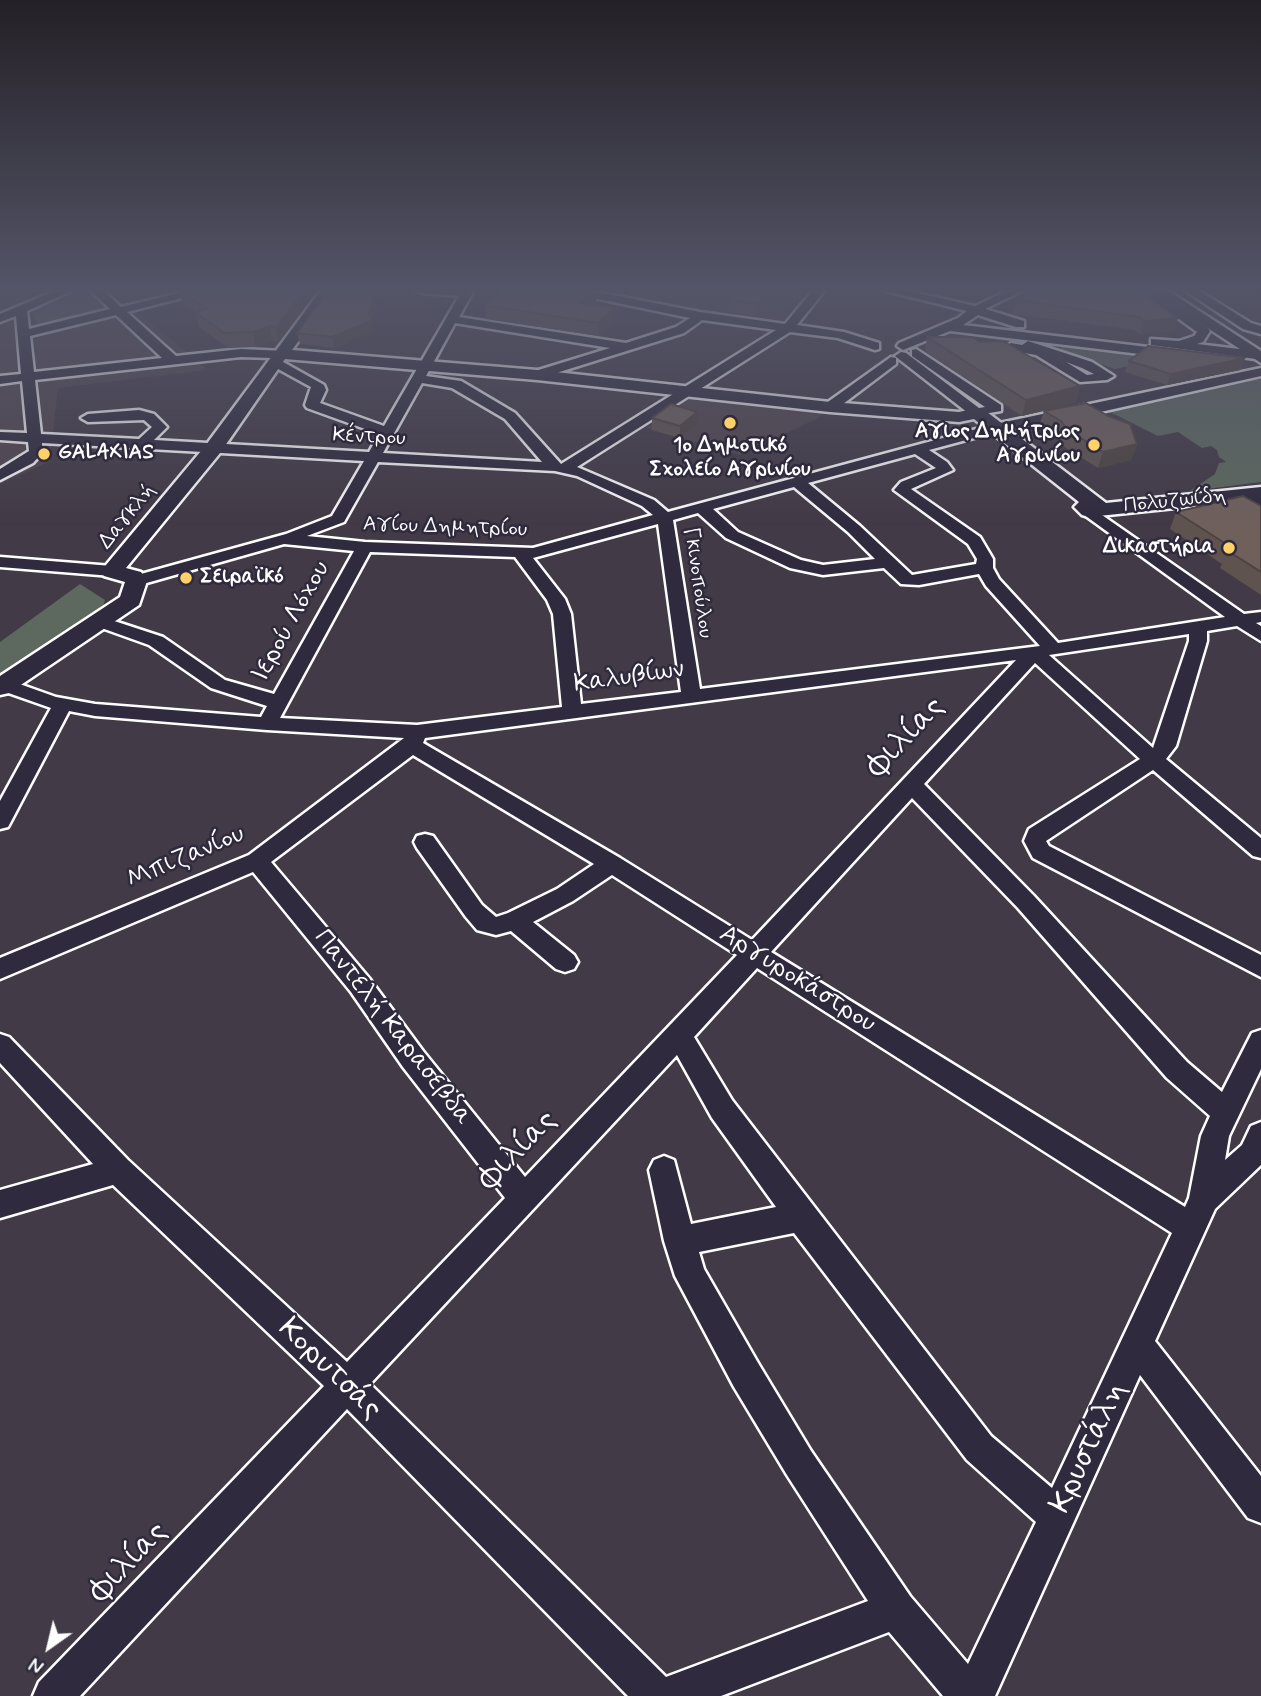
<!DOCTYPE html>
<meta charset="utf-8">
<style>
body{margin:0}
#map{position:relative;width:1261px;height:1696px;overflow:hidden;background:#423a46;font-family:Mynerve,sans-serif}
canvas{display:block}
.north{position:absolute;left:14px;top:1612px;width:70px;height:70px;-webkit-text-stroke:5px #2f2a3d;paint-order:stroke;rotate:214deg;font-size:19px;font-weight:700;line-height:28px;text-align:center;color:#fff}
.north::after{content:'';display:block;margin:auto;width:24px;height:32px;background:#fff;clip-path:polygon(50% 0,100% 100%,50% 72%,0 100%)}
</style>
<div id="map">
<canvas width="1261" height="1696"></canvas>
<div class="north">N</div>
</div>
<script>
const c = document.querySelector('canvas').getContext('2d');
c.lineJoin = 'round';
function fill(path, color) {
  c.fillStyle = color;
  c.fill(path, 'evenodd');
}
function poly(rows) {
  const path = new Path2D();
  for (const r of rows) {
    path.moveTo(r[0], r[1]);
    for (let i = 2; i < r.length; i += 2) path.lineTo(r[i], r[i + 1]);
  }
  return path;
}
function strokePath(path, color, width, dash) {
  c.strokeStyle = color;
  c.lineWidth = width;
  c.lineCap = dash ? 'butt' : 'round';
  c.setLineDash(dash || []);
  c.stroke(path);
}
function drawText(font, color, halo, rows, align = 'center') {
  c.font = font + ' Mynerve,sans-serif';
  c.lineWidth = 5;
  c.setLineDash([]);
  c.textBaseline = 'middle';
  c.strokeStyle = halo;
  c.fillStyle = color;
  for (const [text, x, y, turn = 0] of rows) {
    c.save();
    c.translate(x, y);
    c.rotate((+turn || 0) * Math.PI / 180);
    c.textAlign = isNaN(turn) ? turn : align;
    if (halo) c.strokeText(text, 0, 0);
    c.fillText(text, 0, 0);
    c.restore();
  }
}
fill(poly([
 [0,290,216,290,135,310,208,370,58,388,50,461,0,484],
 [610,290,808,290,779,324,659,305,636,298,633,295],
 [693,397,828,410,816,419,740,455,646,428]
]), '#50454d');
fill(poly([
 [74,290,93,290,116,312,39,329,32,308],
 [978,324,1190,350,1201,355,985,328],
 [1063,345,1164,358,1115,369,1059,351],
 [1261,378,1261,482,1190,491,1215,474,1219,463,1226,462,1219,457,1217,450,1211,446,1202,448,1178,432,1158,436,1108,411],
 [80,584,105,600,103,606,8,675,0,677,0,642]
]), '#5d695e');
const minor = poly([
 [57,290,73,290,27,311,29,329,110,309,90,290,103,290,121,307,192,290,213,290,127,312,176,356,241,349,284,351,284,357,276,358,324,385,326,390,320,403,384,426,459,296,422,293,416,290,474,290,459,317,626,343,676,327,690,318,570,293,564,290,587,290,700,312,785,324,813,290,825,290,797,325,844,332,879,343,879,349,875,350,838,338,790,332,577,467,654,500,668,512,995,424,1261,368,1261,376,1105,411,996,432,929,450,947,462,953,470,911,489,980,537,993,559,993,568,999,579,1058,643,1225,617,1083,514,1081,511,1089,506,1244,614,1261,612,1261,622,1256,623,1261,626,1261,641,1237,626,1207,631,1207,641,1176,746,1166,759,1261,838,1261,858,1253,856,1153,770,1046,841,1049,846,1261,955,1261,977,1033,858,1024,841,1029,829,1140,759,1035,663,924,784,1034,896,1187,1062,1222,1092,1252,1033,1261,1030,1261,1069,1229,1136,1225,1160,1242,1145,1251,1126,1261,1122,1261,1165,1215,1209,1155,1341,1261,1476,1261,1523,1248,1518,1140,1375,995,1696,943,1696,889,1632,721,1696,628,1696,347,1409,80,1696,33,1696,39,1682,324,1386,113,1185,0,1218,0,1190,93,1164,0,1063,0,1034,9,1037,128,1160,347,1362,505,1198,403,1067,351,992,253,872,0,979,0,958,249,855,404,738,267,730,95,716,69,711,8,827,0,829,0,801,51,708,0,690,0,677,56,697,95,704,261,717,267,706,211,688,149,645,96,626,93,622,102,617,163,637,225,680,274,694,354,551,284,544,136,586,127,581,130,577,286,534,332,516,364,461,42,443,43,452,33,463,0,480,0,469,29,451,28,442,0,440,0,432,27,433,22,381,0,384,0,376,21,374,16,316,0,322,0,314,57,290],
 [116,315,162,358,34,372,30,336,116,315],
 [702,320,776,330,561,464,515,413,461,381,426,376,455,323,610,348,532,372,530,375,537,379,684,333,702,320],
 [241,357,272,358,268,361,269,364,311,387,305,405,307,408,379,434,369,452,154,440,167,427,154,414,139,410,88,414,81,418,88,422,144,420,152,427,139,439,41,434,35,380,241,357],
 [422,383,452,388,505,419,542,462,383,453,422,383],
 [915,454,936,468,901,482,894,490,968,544,977,559,976,564,912,575,860,526,808,483,915,454],
 [378,462,555,471,577,476,642,506,653,515,533,548,365,542,307,536,344,522,378,462],
 [794,487,848,532,875,559,823,565,801,560,738,532,713,509,794,487],
 [698,513,726,538,790,568,823,575,884,568,901,584,919,585,979,574,986,586,1040,646,700,689,673,520,698,513],
 [658,524,681,692,581,704,571,614,565,599,533,558,658,524],
 [370,552,515,557,547,600,553,614,562,707,417,725,280,718,370,552],
 [1189,634,1189,641,1153,748,1049,655,1189,634],
 [1016,660,752,940,620,858,423,743,425,738,1016,660],
 [413,755,594,864,557,889,508,913,496,917,482,905,433,836,425,834,417,836,414,842,417,848,466,917,477,930,496,935,511,931,556,969,565,972,574,969,578,962,574,955,533,922,573,901,612,875,737,955,525,1177,423,1051,369,978,271,862,413,755],
 [912,798,1018,908,1167,1078,1210,1116,1201,1136,1189,1198,1185,1207,771,952,912,798],
 [757,968,1172,1233,1052,1488,991,1436,732,1100,694,1037,757,968],
 [677,1055,712,1118,776,1207,691,1224,674,1160,664,1156,654,1160,649,1170,664,1241,675,1276,734,1387,787,1475,868,1601,666,1677,370,1384,677,1055],
 [794,1233,967,1460,1036,1522,968,1664,910,1596,811,1451,758,1363,704,1269,699,1252,794,1233],
 [882,290,904,290,975,306,1009,290,1024,290,985,309,1024,321,1024,327,1016,327,978,315,963,325,1173,350,1179,354,1173,358,950,331,903,350,897,346,899,343,958,318,967,311,882,290],
 [1139,290,1153,290,1208,328,1210,331,1203,342,1197,344,1256,351,1260,352,1261,357,1256,359,1151,345,1151,339,1179,341,1194,336,1197,332,1139,290],
 [1184,290,1198,290,1251,323,1261,326,1261,334,1243,329,1184,290],
 [1028,341,1092,362,1114,376,1107,380,1080,382,1036,355,1007,350,1005,347,1011,343,1022,345,1028,341],
 [1066,362,1082,368,1094,374,1087,375,1066,362],
 [916,349,1001,405,1001,411,972,416,895,356,901,352,906,353,979,408,985,407,912,356,912,350,916,349],
 [891,357,896,358,896,364,835,410,825,410,825,404,891,357],
 [1245,490,1261,498,1261,509,1239,498,1237,495,1245,490],
 [0,557,112,566,121,571,112,576,0,567,0,557]
]);
const major = poly([
 [321,290,336,290,292,350,537,370,830,402,959,412,977,408,983,409,1106,503,1261,487,1261,499,1089,517,1082,515,1074,507,1079,502,974,419,959,422,830,412,537,380,285,359,220,453,126,568,141,572,147,581,139,605,9,693,0,695,0,676,120,597,125,582,104,576,101,571,206,445,321,290],
 [1150,290,1167,290,1261,351,1261,363,1150,290]
]);
strokePath(minor, '#fff', 5);
strokePath(major, '#fff', 5);
fill(minor, '#2f2a3d');
fill(major, '#2f2a3d');
fill(poly([
 [179,290,283,290,300,296,303,310,279,342,273,341,256,347,228,348,199,327,195,312,196,312,183,303],
 [1036,290,1141,290,1140,292,1178,318,1173,331,1140,334,1135,330,1012,314,1016,300,1036,292],
 [774,292,756,315,728,311,729,300],
 [596,301,592,305,614,321,599,336,486,319,485,305],
 [375,302,377,310,371,320,373,332,334,348,300,344,297,333],
 [927,337,980,342,1080,386,1076,402,1022,416,925,351],
 [1245,358,1240,370,1167,385,1125,372,1129,361],
 [1044,411,1137,444,1131,460,1098,468,1063,446,1056,437,1039,426],
 [652,418,697,424,680,438,652,430],
 [1261,506,1261,595,1220,568,1222,564,1170,529,1176,512]
]), '#5f534f');
fill(poly([
 [374,290,383,290,375,302,377,310,370,321,371,321,373,332,334,348,332,337,368,311,371,295],
 [594,290,596,290,596,301,580,316,579,303],
 [768,290,774,290,774,292,756,315,757,304],
 [300,296,303,310,279,342,276,327],
 [614,308,614,321,599,336,598,323],
 [1178,318,1173,331,1140,334,1144,321],
 [270,326,273,341,256,347,253,332],
 [1245,358,1240,370,1167,385,1171,374],
 [1080,386,1076,402,1022,416,1026,400],
 [697,412,697,424,680,438,680,426],
 [1137,444,1131,460,1098,468,1103,452]
]), '#4e4340');
const building = poly([
 [181,290,283,290,300,296,276,327,270,326,253,332,224,333,195,312,207,309,181,290],
 [329,290,374,290,371,295,375,299,368,311,371,321,332,337,297,333,329,290],
 [504,290,594,290,579,303,614,308,598,323,485,305,504,290],
 [737,290,768,290,757,304,729,300,737,290],
 [1042,290,1136,290,1178,318,1144,321,1139,317,1016,300,1042,290],
 [927,337,972,337,980,342,1003,341,1080,386,1026,400,927,337],
 [1148,346,1245,358,1171,374,1129,361,1148,346],
 [1086,403,1108,416,1130,424,1137,444,1103,452,1068,430,1061,421,1044,411,1086,403],
 [671,404,697,412,680,426,652,418,671,404],
 [1243,496,1261,506,1261,572,1228,551,1234,549,1176,512,1243,496]
]);
fill(building, '#6f605c');
strokePath(building, '#4e4340', 2);
const sky = c.createLinearGradient(0, 0, 0, 527);
sky.addColorStop(0, '#242026');
sky.addColorStop(0.55, '#545568');
sky.addColorStop(1, '#54556800');
c.fillStyle = sky;
c.fillRect(0, 0, 1261, 527);
for (const [x, y, r, color] of [
 [730,423,7,"#ffd166"],
 [1094,445,7,"#ffd166"],
 [44,454,7,"#ffd166"],
 [1229,548,7,"#ffd166"],
 [186,578,7,"#ffd166"]
]) {
  const dot = new Path2D();
  dot.arc(x, y, r, 0, 2 * Math.PI);
  c.fillStyle = color;
  c.fill(dot);
  strokePath(dot, '#2f2a3d', 2.5);
}
drawText('bold 21px', '#fff', '#2f2a3d', [
 ["Αγιος Δημήτριος",1080,433],
 ["Αγρινίου",1080,457],
 ["1ο Δημοτικό",730,447,"center"],
 ["Σχολείο Αγρινίου",730,471,"center"],
 ["GALAXIAS",58,454,"left"],
 ["Δικαστήρια",1215,548],
 ["Σειραϊκό",200,578,"left"]
], 'right');
drawText('21px', '#fff', '#2f2a3d', [
 ["Κέντρου",369,438,3],
 ["Πολυζωίδη",1175,502,-6],
 ["Δαγκλή",128,517,-51],
 ["Αγίου Δημητρίου",445,528,2],
 ["Γκινοπούλου",697,583,82]
]);
drawText('26px', '#fff', '#2f2a3d', [
 ["Ιερού Λόχου",292,622,-61],
 ["Καλυβίων",629,678,-8],
 ["Μπιζανίου",186,858,-23],
 ["Αργυροκάστρου",797,980,32],
 ["Παντελή Καρασεβδα",392,1028,52]
]);
drawText('32px', '#fff', '#2f2a3d', [
 ["Φιλίας",907,738,-47],
 ["Φιλίας",519,1151,-46],
 ["Κορυτσάς",329,1370,44],
 ["Κρυστάλη",1090,1448,-65],
 ["Φιλίας",130,1563,-47]
]);
</script>
